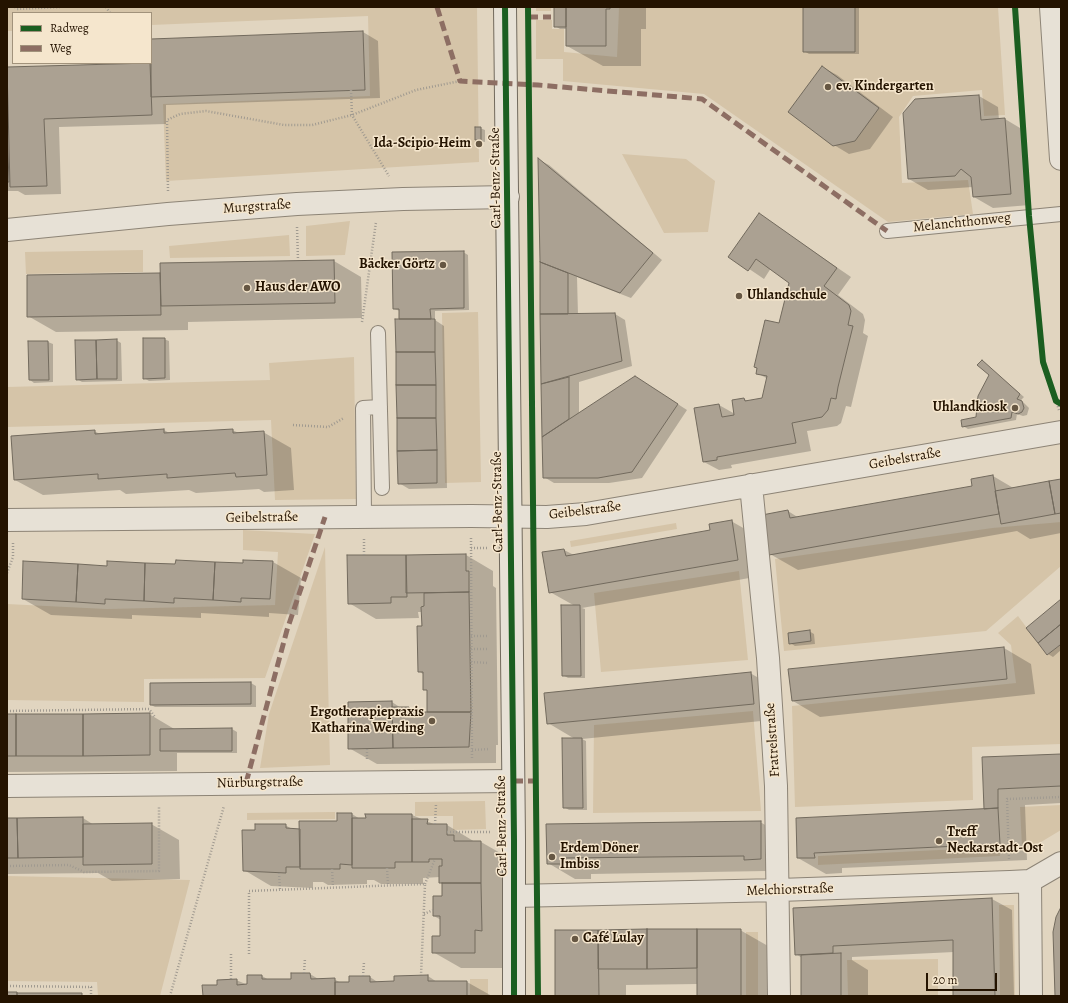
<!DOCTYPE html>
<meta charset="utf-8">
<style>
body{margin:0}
#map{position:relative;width:1068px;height:1003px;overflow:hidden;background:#e1d5c0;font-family:Alegreya,serif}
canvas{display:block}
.frame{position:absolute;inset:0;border:8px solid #241300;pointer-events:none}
.legend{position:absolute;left:12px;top:12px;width:140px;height:52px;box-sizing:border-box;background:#f5e6cd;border:1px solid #a1927b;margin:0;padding:5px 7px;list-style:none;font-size:12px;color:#241300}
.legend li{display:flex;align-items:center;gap:8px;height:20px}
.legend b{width:20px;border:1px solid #a1927b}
.scale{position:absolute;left:926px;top:973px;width:71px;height:18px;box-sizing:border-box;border:2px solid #241300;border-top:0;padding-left:5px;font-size:12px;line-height:14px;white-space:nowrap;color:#241300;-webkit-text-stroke:3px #f5e6cd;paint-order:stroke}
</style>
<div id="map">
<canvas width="1068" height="1003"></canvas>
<div class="frame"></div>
<ul class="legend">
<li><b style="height:5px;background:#1b5e20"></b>Radweg</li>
<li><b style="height:5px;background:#8d6e63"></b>Weg</li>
</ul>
<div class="scale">20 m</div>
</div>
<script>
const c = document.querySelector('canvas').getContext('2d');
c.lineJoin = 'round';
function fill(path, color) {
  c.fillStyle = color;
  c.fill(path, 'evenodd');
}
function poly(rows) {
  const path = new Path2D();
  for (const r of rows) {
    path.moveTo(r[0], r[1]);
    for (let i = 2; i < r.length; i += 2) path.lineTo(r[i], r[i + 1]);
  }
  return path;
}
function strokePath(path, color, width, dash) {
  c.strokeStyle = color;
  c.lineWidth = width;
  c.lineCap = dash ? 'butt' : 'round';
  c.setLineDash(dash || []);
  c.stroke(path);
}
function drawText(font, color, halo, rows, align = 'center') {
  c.font = font + ' Alegreya,serif';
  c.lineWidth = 3;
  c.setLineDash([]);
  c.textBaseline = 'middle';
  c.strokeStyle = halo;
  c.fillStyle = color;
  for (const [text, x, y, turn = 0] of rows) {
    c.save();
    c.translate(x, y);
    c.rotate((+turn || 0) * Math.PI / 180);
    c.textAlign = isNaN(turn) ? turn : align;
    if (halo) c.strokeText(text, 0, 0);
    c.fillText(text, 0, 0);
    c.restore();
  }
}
fill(poly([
 [7,7,477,7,479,162,166,181,163,104,370,96,368,16,151,25,151,13,13,13,13,31,7,31],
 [536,7,551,7,551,11,536,11],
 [619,7,998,7,1005,115,984,116,982,90,913,96,899,117,902,183,968,180,973,214,888,222,704,94,563,81,563,59,536,59,536,20,552,20,552,29,564,29,564,52,617,57],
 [622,154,686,159,715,181,708,232,664,233],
 [350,221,345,255,306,256,306,226],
 [289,235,290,256,170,258,169,246],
 [143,250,143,272,26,274,25,252],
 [478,312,481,482,445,483,442,313],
 [354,357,356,499,275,500,271,420,7,427,7,387,270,380,269,363],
 [1061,522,1061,566,986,631,784,651,775,559,992,528],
 [676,523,677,529,571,547,570,541],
 [243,530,315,534,265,678,144,679,144,702,7,700,7,604,107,609,275,605,278,552,243,550],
 [325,547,330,765,260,768,269,714],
 [739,571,748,660,601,672,594,593],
 [1018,616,1047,655,1060,645,1061,647,1061,744,972,747,973,800,795,807,792,706,1016,683,1011,645,998,633],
 [753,711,761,811,593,813,594,725],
 [485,801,486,829,453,830,453,816,415,816,415,802],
 [1061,805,1061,830,1026,851,1022,848,1020,807],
 [335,812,335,819,247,820,247,813],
 [999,847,1000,856,818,865,818,856],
 [7,876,190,880,160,996,98,996,97,982,7,981],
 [999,905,1014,905,1015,996,1000,996],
 [746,932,758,932,758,996,746,996],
 [938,959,938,996,848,996,847,960],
 [470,979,488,979,488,996,470,996]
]), '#d5c4a8');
fill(poly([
 [555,7,646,7,646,29,641,29,641,66,603,66,567,46,567,29,560,29,555,26],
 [804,7,859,7,859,54,809,54,804,51],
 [363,32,378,41,380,98,166,105,166,124,59,127,61,194,25,195,18,191,7,191,7,68,151,63,151,40],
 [822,67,837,75,893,117,870,149,849,154,834,145],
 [979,96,998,107,999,120,1005,119,1025,131,1030,205,993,208,974,197,973,187,928,190,909,179],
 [480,128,485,130,485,142,476,140],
 [539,160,549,165,662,260,631,298,577,277,578,315,615,314,625,320,632,366,579,382,579,414,645,383,687,410,642,478,609,483,554,483,544,477],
 [759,214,851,277,838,295,863,314,865,320,863,333,868,336,851,407,846,406,841,423,837,426,807,431,811,451,731,465,732,468,719,470,704,462,695,409,719,405,735,414,744,399,748,401,763,399,768,379,757,373,780,324,790,282,771,268,764,279,730,256],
 [463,252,468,255,469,310,435,311,435,320,444,326,447,488,409,489,399,483,400,311,394,309],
 [334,261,361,277,362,318,188,322,188,330,56,332,28,316,28,276,161,274],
 [164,339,169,341,170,380,149,381,144,378],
 [116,340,121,343,122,381,82,382,77,379],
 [48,342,53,344,53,382,34,383,30,380],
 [982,361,1024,397,1021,400,1029,408,1027,415,1023,416,1017,414,1016,420,968,429,963,426,977,418,990,374],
 [164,430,171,434,232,430,239,433,263,432,291,448,294,490,264,492,259,489,196,493,189,490,126,494,120,490,43,495,15,480,94,431,100,434],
 [993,476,1015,489,1061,480,1061,533,1030,539,1017,531,798,570,770,554,788,511,799,518,973,487],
 [731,521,759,537,766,575,582,608,585,609,585,678,568,678,563,675,575,606,550,592,564,550,574,555,711,531],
 [466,555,493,571,493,586,496,588,498,745,496,745,496,763,377,764,349,748,392,702,401,708,409,708,419,713,428,713,428,691,424,689,424,675,419,671,422,612,418,612,419,618,376,619,349,603],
 [244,561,273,562,301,578,298,615,269,613,269,617,201,613,201,618,132,615,132,619,51,615,23,599,108,567,244,564],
 [1061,600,1061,650,1053,657,1048,654],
 [809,631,814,634,815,644,795,646,790,643],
 [1004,648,1031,664,1035,694,820,717,793,701],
 [750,673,778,689,781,719,582,739,586,741,587,810,569,810,564,807,575,739,548,723],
 [251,683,256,686,256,707,155,707,151,705,151,684],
 [149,714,176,730,232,729,237,732,237,753,177,753,177,771,7,772,7,715],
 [1061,755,1061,803,1025,805,1027,860,842,868,842,873,826,874,798,858,797,819,985,810,983,758],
 [352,814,360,819,412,815,436,825,447,825,475,842,481,842,509,858,509,946,503,946,503,968,461,968,433,952,441,937,441,920,434,916,443,897,443,884,440,882,440,877,423,878,423,884,381,884,374,880,367,880,367,884,328,885,323,882,313,882,313,888,271,886,244,870,256,831,285,825,294,830,301,830,338,822],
 [83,818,94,825,151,824,179,840,180,879,112,881,98,873,7,874,7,819],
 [760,822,788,838,789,875,772,875,766,871,591,874,591,879,575,879,548,863,547,825],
 [992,899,1012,910,1014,996,954,996,954,952,852,957,852,960,868,970,868,996,802,996,802,958,796,954,794,909],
 [740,930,768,946,768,996,698,996,698,984,626,985,626,996,556,996,556,931],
 [310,974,320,980,334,979,341,983,350,983,370,977,379,983,395,982,428,976,437,982,467,982,492,996,204,996,218,986,236,980,248,985,248,976,262,976,269,980,292,980]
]), '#0003');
const building = poly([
 [554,7,566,7,566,27,554,27,554,7],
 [566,7,610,7,610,9,606,9,606,46,566,46,566,7],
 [803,7,855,7,855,52,803,52,803,7],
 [363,31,365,90,151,97,151,39,363,31],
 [150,63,152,115,44,119,47,186,10,187,7,67,150,63],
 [822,66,879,108,855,141,833,146,788,112,822,66],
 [979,95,981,120,1005,118,1011,194,973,197,971,177,961,169,955,176,908,179,903,113,915,99,979,95],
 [7,124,9,182,7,182,7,124],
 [475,127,481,127,481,140,475,140,475,127],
 [538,158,653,253,620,293,540,262,538,158],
 [759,213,837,268,824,286,849,305,851,311,848,325,853,326,838,387,836,399,831,398,828,410,822,417,792,423,796,443,717,457,717,460,703,462,694,408,719,404,722,417,734,415,732,400,744,398,745,401,762,398,767,376,756,374,757,368,754,367,765,320,779,323,789,283,756,259,748,271,728,257,759,213],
 [464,251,464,308,430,309,431,319,399,319,399,309,393,309,392,252,464,251],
 [334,260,335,303,161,306,160,263,334,260],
 [540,262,568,273,568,314,540,314,540,262],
 [160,273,161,315,27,317,27,275,160,273],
 [615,313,622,361,541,384,540,314,615,313],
 [395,319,435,319,435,352,396,352,395,319],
 [143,338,165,338,165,378,143,379,143,338],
 [117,339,117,379,97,379,96,340,117,339],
 [75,340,96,340,97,379,76,380,75,340],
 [28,341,48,341,49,380,29,380,28,341],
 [396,352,435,352,436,385,396,385,396,352],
 [982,360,1020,394,1017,399,1022,401,1024,408,1022,412,1018,414,1012,412,1011,418,962,427,961,420,976,417,978,396,989,375,977,365,982,360],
 [635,376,678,404,632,472,598,478,543,478,542,437,635,376],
 [569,377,569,419,542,437,541,384,569,377],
 [396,385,436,385,436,418,397,418,396,385],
 [397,418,436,418,437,450,397,451,397,418],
 [164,429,164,433,233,429,233,433,264,431,267,475,236,477,235,473,167,478,167,474,98,479,98,474,14,480,11,436,95,430,95,434,164,429],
 [437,450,437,483,398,484,397,451,437,450],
 [993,475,999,514,769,555,762,515,788,510,790,518,972,486,971,479,993,475],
 [1061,479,1061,513,1055,514,1049,481,1061,479],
 [1049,481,1055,514,1001,524,995,491,1049,481],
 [732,520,738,560,549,593,542,552,564,549,566,556,710,530,709,524,732,520],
 [466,554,466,571,469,571,469,592,406,593,406,555,466,554],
 [347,555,406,555,407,597,391,597,391,603,348,604,347,555],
 [176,560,215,562,213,600,174,598,174,603,144,601,145,563,175,564,176,560],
 [243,560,273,561,270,599,241,598,241,602,213,600,215,562,243,563,243,560],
 [23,561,78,564,76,602,22,599,23,561],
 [107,561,145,563,144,601,105,599,105,604,76,602,78,564,107,566,107,561],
 [469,592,471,712,427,712,427,690,423,690,423,672,418,672,417,626,422,626,421,607,424,606,424,593,469,592],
 [1061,599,1061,624,1038,643,1026,628,1061,599],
 [561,605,580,605,581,676,562,676,561,605],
 [1061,624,1061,647,1060,645,1047,655,1038,643,1061,624],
 [810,630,811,641,789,644,788,633,810,630],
 [1004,647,1007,679,792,701,788,669,1004,647],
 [751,672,754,704,547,724,544,693,751,672],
 [251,682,251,704,150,705,150,683,251,682],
 [392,701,393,748,348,749,348,702,392,701],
 [392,707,409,707,409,712,471,712,469,747,393,748,392,707],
 [150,713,150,755,83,756,83,714,150,713],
 [7,714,16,714,16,756,7,756,7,714],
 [16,714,83,714,83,756,16,756,16,714],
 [232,728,232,751,160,751,160,729,232,728],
 [562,738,582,738,583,808,563,808,562,738],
 [1061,754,1061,786,998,789,998,808,984,809,982,757,1061,754],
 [998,808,1000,844,814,853,815,858,797,858,796,818,998,808],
 [337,813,352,813,352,865,340,864,340,869,300,869,299,821,337,821,337,813],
 [365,814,412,814,412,862,395,862,395,868,352,868,352,818,366,818,365,814],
 [83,817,83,857,18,858,17,818,83,817],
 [7,818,17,818,18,858,7,858,7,818],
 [412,819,428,819,427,824,447,824,447,835,454,835,454,841,481,841,481,883,439,883,439,866,442,866,442,859,429,859,429,862,412,862,412,819],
 [761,821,761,859,744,860,744,856,564,858,564,864,547,864,546,824,761,821],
 [152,823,152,864,83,865,83,824,152,823],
 [255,824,286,824,286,828,300,829,300,867,286,867,286,873,243,871,242,830,255,830,255,824],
 [442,883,481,883,482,931,475,930,475,953,432,953,432,936,440,936,440,916,433,916,433,896,442,896,442,883],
 [992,898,995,996,953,996,953,940,833,946,833,953,795,955,793,908,992,898],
 [1061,907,1061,996,1055,996,1053,932,1056,917,1061,907],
 [647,929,697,929,697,968,647,969,647,929],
 [647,929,647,969,598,969,598,930,647,929],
 [697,929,741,929,741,996,697,996,697,929],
 [555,930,598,930,599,996,555,996,555,930],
 [841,953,841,996,801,996,801,955,841,953],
 [291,973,310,973,311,979,335,978,335,996,203,996,202,985,217,985,217,980,237,979,237,985,247,984,247,975,262,975,262,979,291,979,291,973],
 [428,975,428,981,467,981,467,996,335,996,335,982,349,982,349,976,370,976,370,982,394,981,394,976,428,975],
 [7,992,17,992,17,996,7,996,7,992],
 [17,993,82,993,82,996,17,996,17,993]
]);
fill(building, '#aba192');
strokePath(building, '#726a5d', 1);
const lane = poly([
 [887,231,1061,214],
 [378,333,382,488],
 [364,516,363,408,380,407]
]);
const street = poly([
 [1051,7,1061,159],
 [7,230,168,214,297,204,403,199,508,197],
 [751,485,768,658,776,786,779,996],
 [7,520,471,516,547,517,586,514,1061,432],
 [7,786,513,781],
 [1030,881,1031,996],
 [514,896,779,890,1010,882,1030,881,1061,863]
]);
const secondary = poly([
 [505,7,514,840,514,996]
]);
strokePath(lane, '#8d8476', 16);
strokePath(street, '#8d8476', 24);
strokePath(secondary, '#726a5d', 24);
strokePath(poly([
 [15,7,17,9,60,7],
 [106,7,110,13],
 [351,90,352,115,389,176],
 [168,191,167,120,180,114,206,111,284,125,312,125,352,115,416,90,460,81],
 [297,227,298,260],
 [362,322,376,222],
 [1059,410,1056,401,1061,399],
 [293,425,328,427,344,418],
 [471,538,472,759],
 [364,539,364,555],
 [471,548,487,548],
 [7,573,13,557,13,543],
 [471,636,488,636],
 [471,649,488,649],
 [471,662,489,663],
 [7,711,149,709,155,717],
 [367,749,367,760],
 [472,750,490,749],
 [435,824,436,804],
 [447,832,491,832],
 [1009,859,1007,799,1061,797],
 [7,866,69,865,84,872,159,871,159,807],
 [387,868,388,885],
 [332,869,333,887],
 [279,873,280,889],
 [425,884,435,859],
 [424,914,433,910],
 [249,954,249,891,425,884,421,975],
 [304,973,305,958],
 [363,976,364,962],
 [231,979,231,953],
 [7,986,91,987,91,996],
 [170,996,224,806]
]), '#a09a90', 2.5, [1, 2]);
strokePath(lane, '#e7e1d6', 14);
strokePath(street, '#e7e1d6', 22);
strokePath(secondary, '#e7e1d6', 22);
strokePath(poly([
 [437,7,460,81,538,85,702,99,887,231],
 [528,17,551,17],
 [513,781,536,781],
 [246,783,287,630,325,517]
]), '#8d6e63', 5, [10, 5]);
strokePath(poly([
 [505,7,514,840,514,996],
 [528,7,538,996],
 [1015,7,1029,216,1043,362,1056,401,1061,404]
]), '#1b5e20', 6);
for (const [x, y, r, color] of [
 [828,87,4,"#665743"],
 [479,144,4,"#665743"],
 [443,265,4,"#665743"],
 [247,288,4,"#665743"],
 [739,296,4,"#665743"],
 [1015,408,4,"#665743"],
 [432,721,4,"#665743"],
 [939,841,4,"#665743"],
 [552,857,4,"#665743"],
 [575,939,4,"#665743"]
]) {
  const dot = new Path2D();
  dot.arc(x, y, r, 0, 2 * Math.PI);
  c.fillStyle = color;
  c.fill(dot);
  strokePath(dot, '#f5e6cd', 1.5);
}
drawText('bold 14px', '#241300', '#f5e6cd', [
 ["ev. Kindergarten",836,87],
 ["Ida-Scipio-Heim",471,144,"right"],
 ["Bäcker Görtz",435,265,"right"],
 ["Haus der AWO",255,288],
 ["Uhlandschule",747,296],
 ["Uhlandkiosk",1007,408,"right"],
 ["Ergotherapiepraxis",424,713,"right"],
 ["Katharina Werding",424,729,"right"],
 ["Treff",947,833],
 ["Neckarstadt-Ost",947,849],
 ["Erdem Döner",560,849],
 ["Imbiss",560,865],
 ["Café Lulay",583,939]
], 'left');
drawText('14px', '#241300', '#f5e6cd', [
 ["Carl-Benz-Straße",496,178,-91],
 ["Murgstraße",257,207,-4],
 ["Melanchthonweg",962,223,-6],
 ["Geibelstraße",905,459,-10],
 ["Carl-Benz-Straße",498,502,-91],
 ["Geibelstraße",585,511,-7],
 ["Geibelstraße",262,518,-1],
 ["Fratrelstraße",773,740,-94],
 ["Nürburgstraße",260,783,-1],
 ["Carl-Benz-Straße",502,826,-91],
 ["Melchiorstraße",790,890,-2]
]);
</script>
